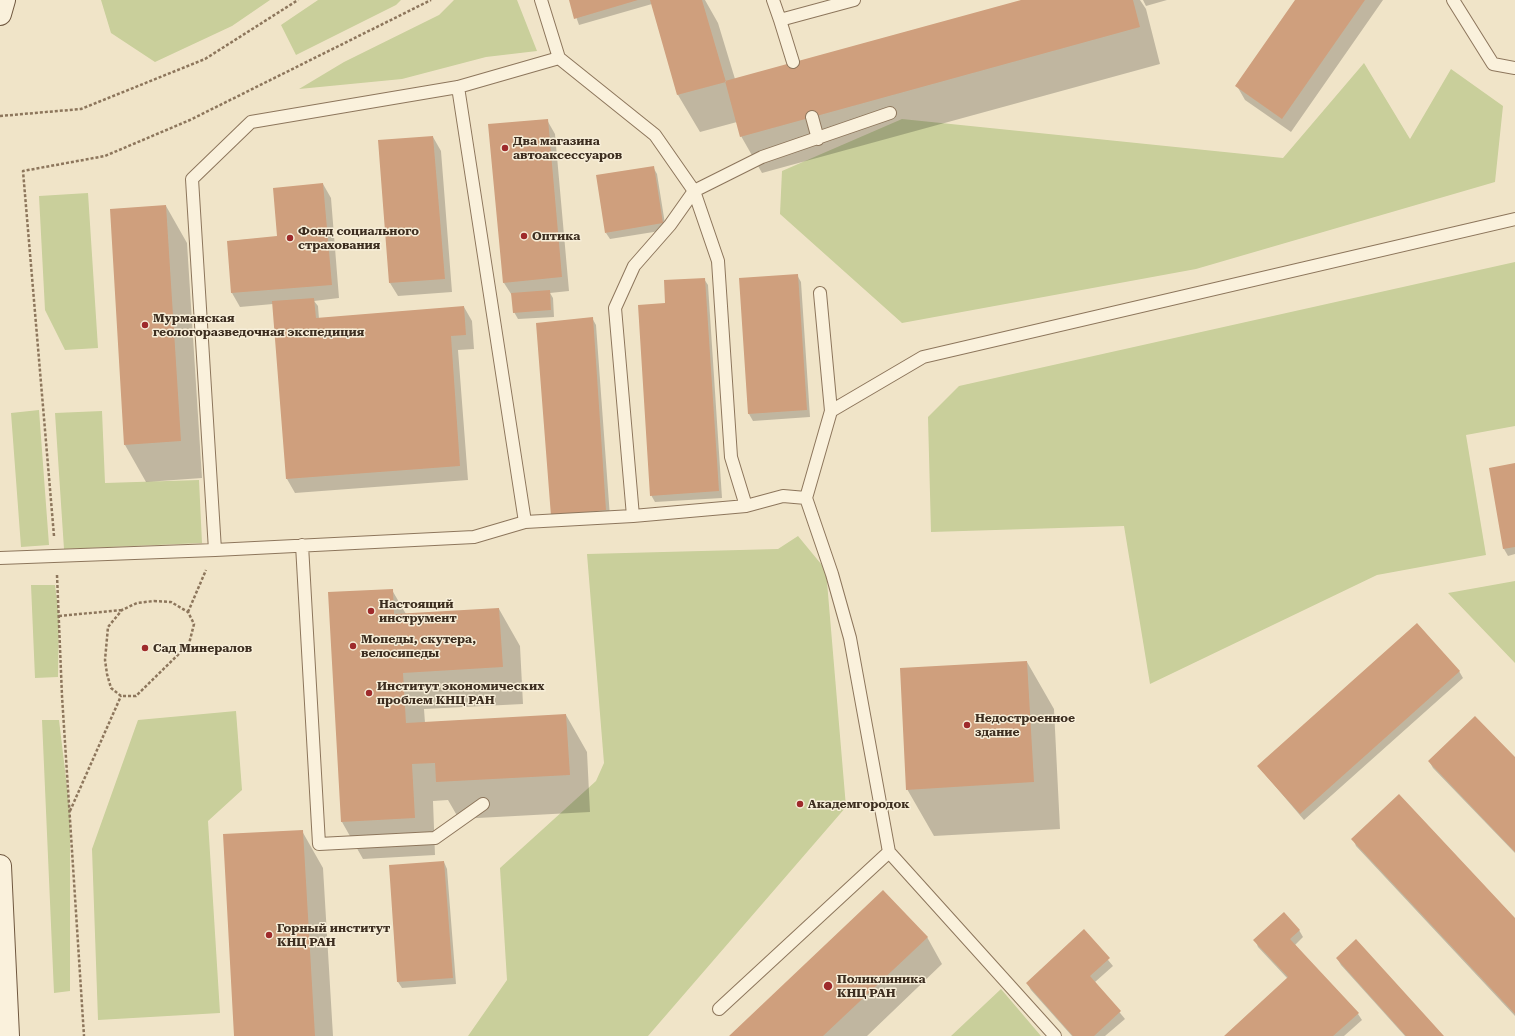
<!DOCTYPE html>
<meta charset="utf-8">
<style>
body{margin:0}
canvas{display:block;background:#f0e4c8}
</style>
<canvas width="1515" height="1036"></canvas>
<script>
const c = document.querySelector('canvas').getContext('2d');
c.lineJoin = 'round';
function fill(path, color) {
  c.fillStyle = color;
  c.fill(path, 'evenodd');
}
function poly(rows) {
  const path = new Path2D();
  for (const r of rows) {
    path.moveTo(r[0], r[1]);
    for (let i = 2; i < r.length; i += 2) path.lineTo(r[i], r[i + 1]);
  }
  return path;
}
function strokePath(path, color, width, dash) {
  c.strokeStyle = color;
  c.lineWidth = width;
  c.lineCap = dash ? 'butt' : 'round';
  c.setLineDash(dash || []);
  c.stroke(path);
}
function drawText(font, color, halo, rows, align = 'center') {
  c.font = font + ' "Roboto Serif",serif';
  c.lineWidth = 3;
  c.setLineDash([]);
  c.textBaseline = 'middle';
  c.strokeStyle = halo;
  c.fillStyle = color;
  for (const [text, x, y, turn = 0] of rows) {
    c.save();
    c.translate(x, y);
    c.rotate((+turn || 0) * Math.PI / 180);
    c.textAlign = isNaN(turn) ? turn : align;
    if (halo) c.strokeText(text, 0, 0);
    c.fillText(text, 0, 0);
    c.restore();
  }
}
fill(poly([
 [101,0,270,0,232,26,155,62,111,33],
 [318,0,401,0,396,5,296,55,281,25],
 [454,0,517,0,537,51,486,57,402,79,299,89,344,62,439,15],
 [1364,63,1410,139,1451,69,1503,106,1495,182,1196,269,902,323,780,214,782,171,902,119,1283,158],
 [88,193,98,348,65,350,45,310,39,196],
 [1515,262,1515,426,1466,435,1486,555,1377,575,1150,684,1124,526,931,532,928,417,959,386],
 [39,410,49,545,21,547,11,413],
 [102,411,105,483,199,480,202,543,64,549,55,413],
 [798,536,826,570,846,807,648,1036,468,1036,507,980,500,868,596,781,604,763,587,554,778,549],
 [1515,581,1515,663,1448,593],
 [31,585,55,585,59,616,58,677,35,678],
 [236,711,242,790,208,821,220,1013,98,1020,92,849,138,720],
 [42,720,59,720,70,812,70,991,54,993],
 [1001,989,1041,1036,951,1036]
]), '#c9cf9b');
fill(poly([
 [570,0,705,0,718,23,735,79,1024,0,1140,0,1146,9,1160,64,762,173,741,136,737,122,700,132,678,95,652,4,579,25],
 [1143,0,1167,0,1146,6],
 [1297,0,1383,0,1291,132,1245,100,1237,86],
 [547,120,555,134,569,291,550,293,553,298,554,317,518,319,514,312,513,297,504,283],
 [433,137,441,151,452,292,398,296,390,283],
 [653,167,657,174,666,230,610,239,606,233],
 [323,184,331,198,339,298,314,301,318,306,319,319,464,307,472,321,474,349,458,350,468,480,295,493,287,479,273,304,240,307,232,293,228,241,278,237],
 [166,206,187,243,202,478,146,482,125,445],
 [797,275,801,282,810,417,753,421,749,414,740,279],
 [704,279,708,285,722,498,655,502,651,495],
 [592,318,596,325,610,517,555,522],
 [1515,464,1515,554,1508,556,1504,549,1490,469],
 [392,590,406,614,499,609,520,646,523,704,424,709,425,723,566,715,587,752,590,812,459,819,448,800,433,801,435,855,363,859,342,822,330,593],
 [1027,662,1054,709,1060,829,934,836,907,789],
 [1459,671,1463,678,1304,820,1258,766],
 [1515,759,1515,853,1433,768,1429,761],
 [302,831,323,868,333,1036,235,1036],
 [1353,839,1515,919,1515,1016,1356,846],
 [444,862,447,869,456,984,402,988,398,982],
 [1299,930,1303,937,1295,945,1358,1014,1362,1020,1344,1036,1226,1036,1288,979,1258,947,1255,940],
 [1084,931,1113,966,1095,982,1125,1019,1105,1036,1072,1036,1031,990,1027,983],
 [927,937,942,964,867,1036,731,1036],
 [1337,958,1443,1036,1405,1036,1341,965]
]), '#0003');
fill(poly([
 [569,0,638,0,574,19],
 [650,0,702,0,726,82,677,95],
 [1021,0,1133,0,1140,27,740,137,725,81],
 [1295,0,1365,0,1282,119,1235,86],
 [548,119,562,277,503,283,488,124],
 [433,136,445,279,389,283,378,140],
 [654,166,663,223,605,233,596,175],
 [323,183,332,285,231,293,227,241,277,236,273,188],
 [166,205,181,441,124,445,110,209],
 [798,274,807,410,748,414,739,278],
 [705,278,719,491,650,496,638,305,665,303,664,280],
 [550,290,551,310,513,313,511,293],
 [314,298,316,318,464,306,466,335,451,336,460,466,286,479,272,301],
 [593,317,606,510,551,516,536,323],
 [1515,463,1515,547,1503,549,1489,468],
 [393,589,394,614,499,608,503,667,403,673,406,723,566,714,570,775,436,782,435,763,412,764,415,818,341,822,328,592],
 [1417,623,1460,671,1300,814,1257,766],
 [1027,661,1034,782,906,790,900,668],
 [1475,716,1515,757,1515,852,1428,761],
 [1399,794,1515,918,1515,1014,1351,839],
 [303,830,315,1036,234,1036,223,834],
 [444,861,453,978,397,982,389,865],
 [883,890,928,937,823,1036,729,1036],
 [1284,912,1300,930,1290,939,1359,1013,1333,1036,1224,1036,1288,977,1253,940],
 [1084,929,1110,958,1090,976,1121,1011,1094,1036,1073,1036,1026,983],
 [1356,939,1444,1036,1406,1036,1336,958]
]), '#cf9f7d');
const lane = poly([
 [773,0,780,20,854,0],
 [1453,0,1493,64,1515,68],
 [780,20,793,62],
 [559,58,655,135,694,191,762,157,890,113],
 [458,87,525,522],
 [812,117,818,139],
 [820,293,831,411],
 [633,516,615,308,634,266,670,225,694,191,718,261,731,457,746,506],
 [302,545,319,844,435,838,483,804],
 [215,550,474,537,525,522,633,516,746,506,783,496,806,498],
 [0,558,215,550,192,179,251,122,458,87,559,58,541,0],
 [719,1009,889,852],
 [1055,1036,889,852,850,638,832,574,806,498,831,411,923,357,1515,219]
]);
const secondary = poly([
 [0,14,4,0],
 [0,866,8,1036]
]);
strokePath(lane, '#8d765c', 14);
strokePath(secondary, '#6f573f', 24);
strokePath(poly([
 [0,116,81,109,205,59,298,0],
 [54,536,23,171,105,156,190,120,431,0],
 [57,575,62,696,84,1036],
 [154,601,171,602,188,612,194,624,189,644,136,696,121,696,111,688,107,674,105,660,108,627,122,610,137,603,154,601],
 [188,612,206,570],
 [59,616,122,610],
 [70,811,121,696]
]), '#8d765c', 2.5, [3, 2]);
strokePath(lane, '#faf1dc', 12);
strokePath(secondary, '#faf1dc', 22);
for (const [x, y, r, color] of [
 [505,148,4,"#9e2a2b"],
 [524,236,4,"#9e2a2b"],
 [290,238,4,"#9e2a2b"],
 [145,325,4,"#9e2a2b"],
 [371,611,4,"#9e2a2b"],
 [353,646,4,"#9e2a2b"],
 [145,648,4,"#9e2a2b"],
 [369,693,4,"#9e2a2b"],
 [967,725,4,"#9e2a2b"],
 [800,804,4,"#9e2a2b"],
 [269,935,4,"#9e2a2b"],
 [828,986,5,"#9e2a2b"]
]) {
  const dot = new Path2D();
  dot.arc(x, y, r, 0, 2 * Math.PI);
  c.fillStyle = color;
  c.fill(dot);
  strokePath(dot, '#f7eed8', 1.5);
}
drawText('bold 12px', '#3d2e20', '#f7eed8', [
 ["Два магазина",513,141],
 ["автоаксессуаров",513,155],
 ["Фонд социального",298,231],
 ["страхования",298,245],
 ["Оптика",532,236],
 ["Мурманская",153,318],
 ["геологоразведочная экспедиция",153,332],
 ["Настоящий",379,604],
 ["инструмент",379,618],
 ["Мопеды, скутера,",361,639],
 ["велосипеды",361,653],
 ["Сад Минералов",153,648],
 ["Институт экономических",377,686],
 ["проблем КНЦ РАН",377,700],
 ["Недостроенное",975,718],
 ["здание",975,732],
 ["Академгородок",808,804],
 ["Горный институт",277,928],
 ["КНЦ РАН",277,942],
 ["Поликлиника",837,979],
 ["КНЦ РАН",837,993]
], 'left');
</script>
